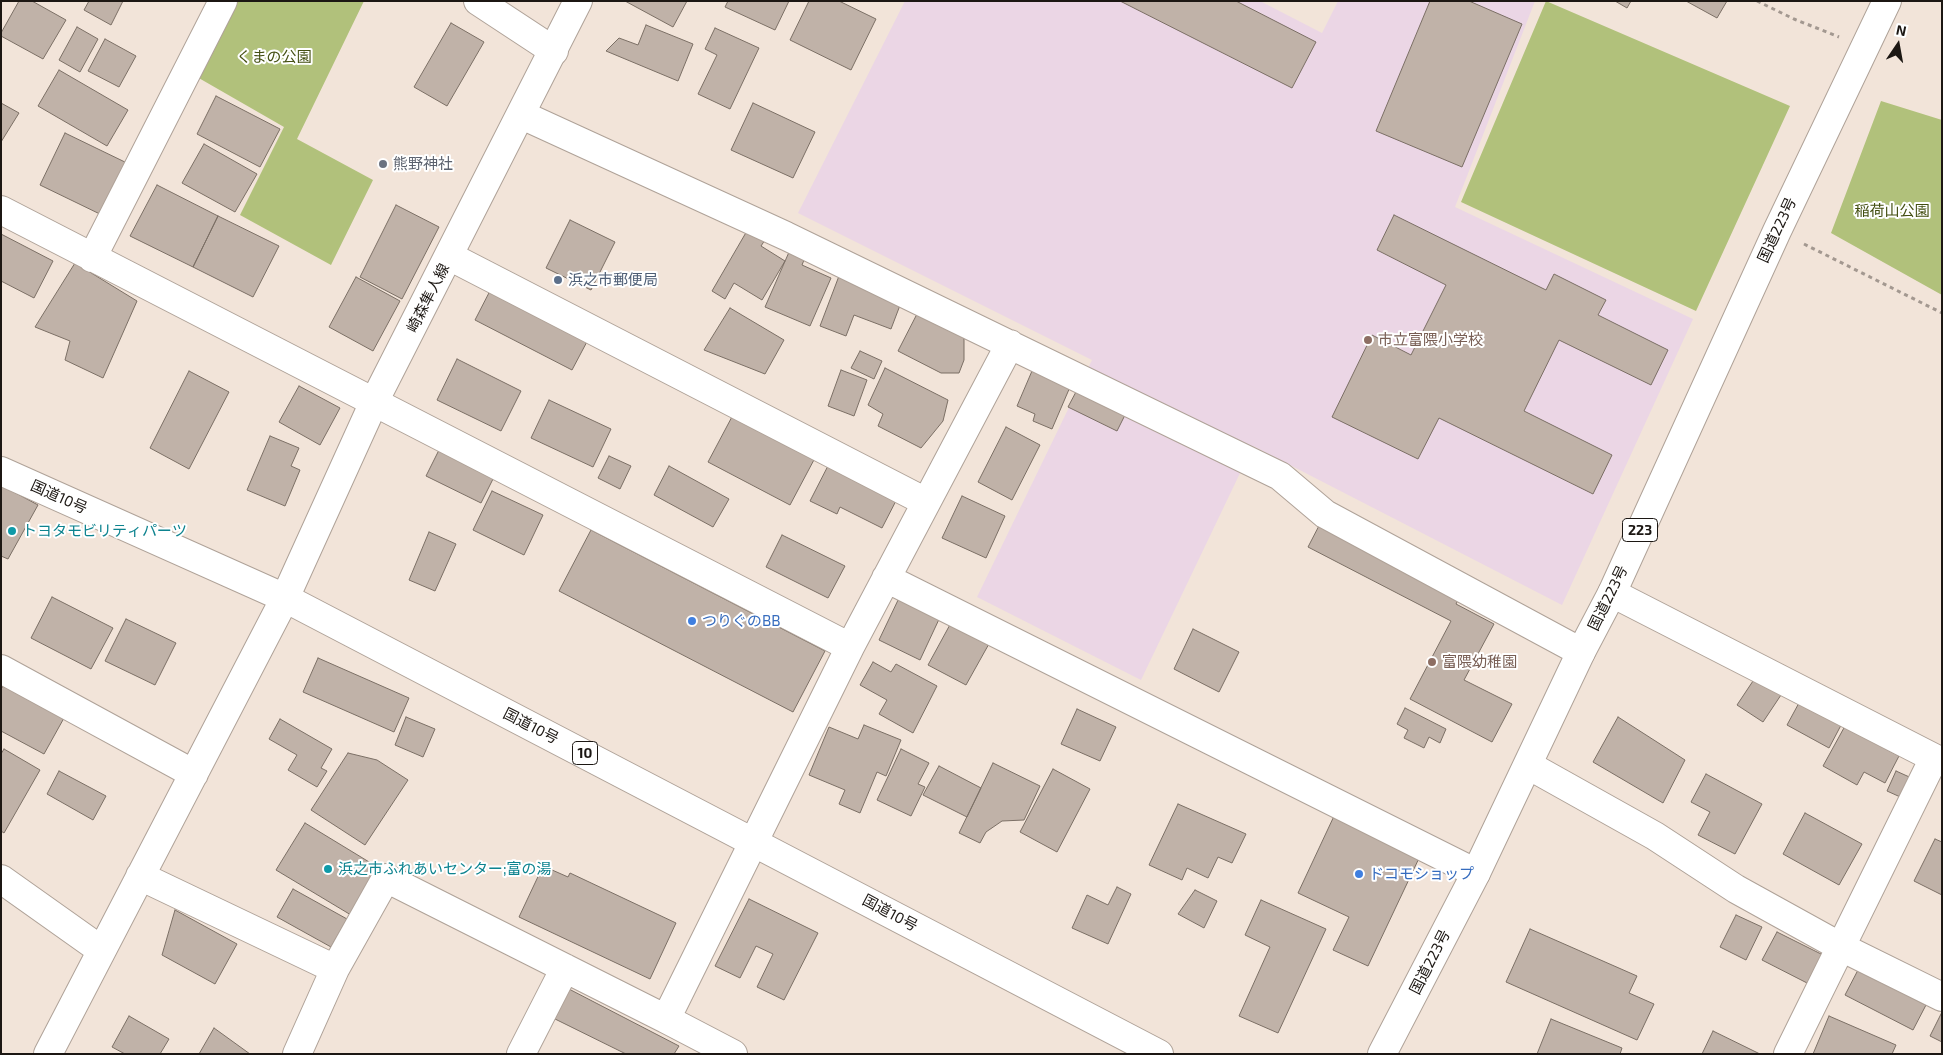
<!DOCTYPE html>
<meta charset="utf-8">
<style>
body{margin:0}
#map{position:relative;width:1943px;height:1055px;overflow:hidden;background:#f2e4d9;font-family:"Exo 2",sans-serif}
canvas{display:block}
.frame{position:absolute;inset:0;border:2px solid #1c1713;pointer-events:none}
.north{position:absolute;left:1873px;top:20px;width:50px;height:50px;-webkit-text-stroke:4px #fff;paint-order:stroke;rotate:12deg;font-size:14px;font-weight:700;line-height:20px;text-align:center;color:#1c1713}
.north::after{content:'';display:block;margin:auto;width:18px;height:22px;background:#1c1713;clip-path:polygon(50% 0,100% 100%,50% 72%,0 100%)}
</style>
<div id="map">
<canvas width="1943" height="1055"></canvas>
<div class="frame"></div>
<div class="north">N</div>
</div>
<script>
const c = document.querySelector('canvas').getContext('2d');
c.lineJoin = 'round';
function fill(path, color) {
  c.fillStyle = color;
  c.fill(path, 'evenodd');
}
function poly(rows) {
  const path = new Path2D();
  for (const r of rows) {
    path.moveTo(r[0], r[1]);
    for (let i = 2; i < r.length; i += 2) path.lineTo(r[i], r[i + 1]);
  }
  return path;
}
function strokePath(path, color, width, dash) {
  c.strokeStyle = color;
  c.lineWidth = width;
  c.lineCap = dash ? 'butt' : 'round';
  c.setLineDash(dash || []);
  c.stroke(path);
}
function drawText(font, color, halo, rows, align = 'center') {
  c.font = font + ' "Exo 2","Noto Sans JP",sans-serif';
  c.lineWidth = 4;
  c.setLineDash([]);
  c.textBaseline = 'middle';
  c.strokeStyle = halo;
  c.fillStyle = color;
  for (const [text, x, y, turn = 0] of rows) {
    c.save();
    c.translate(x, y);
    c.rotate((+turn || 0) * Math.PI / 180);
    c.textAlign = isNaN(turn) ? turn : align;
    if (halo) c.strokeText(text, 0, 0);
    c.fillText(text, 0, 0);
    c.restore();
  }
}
fill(poly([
 [905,1,1260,1,1322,33,1338,1,1535,1,1455,207,1693,319,1562,605,1253,446,1141,680,977,597,1092,360,798,213]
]), '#ebd6e5');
fill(poly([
 [234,1,364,1,297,139,373,180,331,265,240,215,284,127,197,77],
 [1546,1,1790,106,1696,311,1461,202],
 [1881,101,1942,120,1942,295,1831,233]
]), '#b1c17b');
const building = poly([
 [19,1,32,1,66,20,43,59,1,36,1,33,19,1],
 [89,1,123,1,111,25,84,10,89,1],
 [625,1,687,1,673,27,625,1],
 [728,1,789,1,775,30,725,7,728,1],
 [809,1,839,1,876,19,851,70,790,40,809,1],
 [1120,1,1236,1,1316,42,1292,88,1120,1],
 [1430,1,1469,1,1522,24,1462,167,1376,131,1430,1],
 [1615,1,1631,1,1627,8,1615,1],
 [1686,1,1727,1,1717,18,1686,1],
 [451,23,484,42,447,106,414,87,451,23],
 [646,25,693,44,678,81,606,51,619,38,638,45,646,25],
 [77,27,98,39,80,72,59,60,77,27],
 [715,28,759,48,730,109,698,94,717,55,705,49,715,28],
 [105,39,136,56,119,87,88,71,105,39],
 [59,70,128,110,107,146,38,106,59,70],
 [216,96,280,129,260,167,197,134,216,96],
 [1,103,19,113,1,142,1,103],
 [753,103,815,132,793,178,731,150,753,103],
 [65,133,129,164,104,216,40,185,65,133],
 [204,144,257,174,235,212,182,183,204,144],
 [157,185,218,216,193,267,130,236,157,185],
 [396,205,439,227,402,299,360,277,396,205],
 [1394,215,1546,290,1554,274,1606,300,1598,315,1668,350,1651,385,1559,340,1524,411,1612,455,1593,494,1439,418,1418,459,1332,417,1372,335,1411,355,1446,285,1377,250,1394,215],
 [218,216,279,246,253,297,193,267,218,216],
 [570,220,615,242,591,290,546,268,570,220],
 [751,224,769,234,761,246,785,261,762,300,734,283,725,299,712,291,751,224],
 [1,234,53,261,34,298,1,281,1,234],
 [793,243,808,250,802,265,831,278,810,326,765,307,793,243],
 [75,263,137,301,103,378,65,360,70,341,35,327,75,263],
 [839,276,902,300,891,329,854,315,846,336,820,326,839,276],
 [356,277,400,301,373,351,329,327,356,277],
 [493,285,590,336,572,370,475,320,493,285],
 [730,308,784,340,765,374,704,350,730,308],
 [918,312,964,335,964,360,959,373,941,373,898,351,918,312],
 [860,351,882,361,874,379,851,368,860,351],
 [457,359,521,391,501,431,437,400,457,359],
 [885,368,948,400,943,421,921,448,878,426,883,414,868,405,885,368],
 [841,370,867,380,854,416,828,406,841,370],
 [189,371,229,392,189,469,150,448,189,371],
 [1032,371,1070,387,1052,429,1033,421,1035,414,1017,406,1032,371],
 [299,386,340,408,320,445,279,422,299,386],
 [1077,390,1126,413,1117,431,1068,407,1077,390],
 [549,400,611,429,593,467,531,438,549,400],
 [734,413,816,456,790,505,708,462,734,413],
 [1006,427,1040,445,1012,500,978,482,1006,427],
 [270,436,299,448,291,466,300,470,285,506,247,490,270,436],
 [443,442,498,469,481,503,426,476,443,442],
 [609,456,631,466,620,489,598,478,609,456],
 [832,458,900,493,882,528,840,507,837,514,810,501,832,458],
 [669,466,729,499,713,527,654,495,669,466],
 [1,485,38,505,8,559,1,556,1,485],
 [492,491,543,515,524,555,473,530,492,491],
 [962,496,1005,516,986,558,942,538,962,496],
 [1322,520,1462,592,1456,604,1494,624,1464,680,1512,704,1492,742,1410,699,1451,621,1308,547,1322,520],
 [591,530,825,651,793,712,559,591,591,530],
 [429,532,456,544,435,591,409,580,429,532],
 [782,535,845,566,828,598,766,567,782,535],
 [900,596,941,615,920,660,879,640,900,596],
 [52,597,113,628,91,669,31,638,52,597],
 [126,619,176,643,155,685,105,661,126,619],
 [952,621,990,642,966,685,928,665,952,621],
 [1193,629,1239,652,1219,692,1174,669,1193,629],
 [318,658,409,698,394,732,303,692,318,658],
 [873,662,891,672,896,664,937,686,913,733,879,714,887,700,860,685,873,662],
 [1755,678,1781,695,1763,722,1737,705,1755,678],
 [3,686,64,718,44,754,1,731,1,689,3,686],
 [1806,690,1848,712,1829,748,1787,725,1806,690],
 [1405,708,1446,729,1440,743,1429,737,1424,748,1404,738,1408,730,1397,724,1405,708],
 [1077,709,1116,727,1100,761,1061,744,1077,709],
 [406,717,435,729,423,757,395,745,406,717],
 [1618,717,1685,760,1663,803,1593,762,1618,717],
 [280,719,332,749,321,768,327,771,317,787,288,770,297,755,269,739,280,719],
 [864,725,901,740,886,776,877,772,860,813,839,804,845,790,809,775,829,727,858,739,864,725],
 [1845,726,1899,756,1885,783,1864,772,1857,785,1823,766,1845,726],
 [4,749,40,770,4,833,1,831,1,754,4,749],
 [901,749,929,763,918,784,925,787,911,816,877,800,901,749],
 [348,753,377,760,408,780,365,845,311,810,348,753],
 [993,763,1040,786,1024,820,1002,821,986,832,980,843,959,833,993,763],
 [939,766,981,788,967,817,923,795,939,766],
 [1053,769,1090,789,1057,852,1020,832,1053,769],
 [59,771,106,796,93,820,47,794,59,771],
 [1896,771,1916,780,1907,800,1887,791,1896,771],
 [1706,774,1762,804,1735,854,1698,835,1710,812,1691,802,1706,774],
 [1178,804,1246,834,1232,863,1218,857,1208,878,1187,868,1182,880,1149,865,1178,804],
 [1805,813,1862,844,1839,885,1783,854,1805,813],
 [1335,814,1421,854,1368,966,1333,950,1349,917,1298,893,1335,814],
 [305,823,379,868,351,915,276,870,305,823],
 [1935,839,1942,842,1942,895,1914,881,1935,839],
 [543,866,568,877,570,873,676,923,650,979,519,917,543,866],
 [1117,887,1131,894,1108,944,1072,928,1087,895,1108,905,1117,887],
 [293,889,347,919,331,947,277,917,293,889],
 [1195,890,1217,901,1204,928,1178,914,1195,890],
 [749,899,818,933,784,1000,757,987,773,954,756,946,740,978,715,966,749,899],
 [1261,900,1326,929,1278,1033,1239,1016,1270,947,1245,935,1261,900],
 [175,910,237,944,215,984,162,955,175,910],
 [1736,915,1762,927,1746,960,1720,947,1736,915],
 [1530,929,1637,976,1629,993,1654,1004,1637,1040,1506,982,1530,929],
 [1777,932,1823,955,1809,984,1762,960,1777,932],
 [1858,970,1926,1005,1913,1030,1845,995,1858,970],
 [567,988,679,1046,674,1054,626,1054,551,1017,567,988],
 [1942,1012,1942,1042,1930,1036,1942,1012],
 [129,1016,169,1039,160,1054,125,1054,112,1047,129,1016],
 [1829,1016,1896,1045,1892,1054,1813,1054,1829,1016],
 [1551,1019,1622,1048,1620,1054,1537,1054,1551,1019],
 [214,1028,250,1054,199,1054,214,1028],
 [1713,1031,1760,1054,1702,1054,1713,1031]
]);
fill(building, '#c0b2a8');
strokePath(building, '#7b6f65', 1);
const street = poly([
 [478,1,554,51],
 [522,115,786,236,1280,476,1325,514,1581,652],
 [1,210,850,647],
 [449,256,926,502],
 [92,258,223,1],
 [886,578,1476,873],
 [1612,593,1942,762],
 [1,669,194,774],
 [1528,765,1655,836,1736,889,1841,947,1942,997],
 [140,876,335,969,386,878,666,1019],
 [1,879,101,950],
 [48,1054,285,598],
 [297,1054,335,969],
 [521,1054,565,968],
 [733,1054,666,1019,850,647,1010,344],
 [1788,1054,1934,758]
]);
const secondary = poly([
 [285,598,374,402,578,1]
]);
const highway = poly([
 [1,471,285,598,1159,1054],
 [1382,1054,1476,873,1581,652,1612,593,1777,231,1887,1]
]);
strokePath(street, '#afa298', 30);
strokePath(secondary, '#afa298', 30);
strokePath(highway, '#afa298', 30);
strokePath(poly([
 [1757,1,1794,19,1839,37],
 [1804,244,1942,313]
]), '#a39890', 3, [4, 4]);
strokePath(street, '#fff', 28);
strokePath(secondary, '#fff', 28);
strokePath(highway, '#fff', 28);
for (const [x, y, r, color] of [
 [383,164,5,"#6b7280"],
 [558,280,5,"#5c6f8a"],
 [1368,340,5,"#8d6e63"],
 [12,531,5,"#0f9aa8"],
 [692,621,5,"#3f7fe0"],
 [1432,662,5,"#8d6e63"],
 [328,869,5,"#0f9aa8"],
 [1359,874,5,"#3f7fe0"]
]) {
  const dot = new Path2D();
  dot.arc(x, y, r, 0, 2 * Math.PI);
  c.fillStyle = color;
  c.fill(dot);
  strokePath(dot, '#fff', 2);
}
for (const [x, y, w] of [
 [1640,530,35],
 [585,753,25]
]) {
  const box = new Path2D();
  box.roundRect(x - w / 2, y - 11.5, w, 23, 4);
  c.fillStyle = '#fff';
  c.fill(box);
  strokePath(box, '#1c1713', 1);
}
drawText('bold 14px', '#1c1713', null, [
 ["223",1640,530],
 ["10",585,753]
]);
drawText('15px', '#444f12', '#fff', [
 ["くまの公園",274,57],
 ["稲荷山公園",1892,211]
]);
drawText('15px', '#5b616d', '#fff', [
 ["熊野神社",393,164]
], 'left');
drawText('15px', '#1c1713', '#fff', [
 ["国道223号",1777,230,-65],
 ["崎森隼人線",428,298,-63],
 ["国道10号",59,497,24],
 ["国道223号",1608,598,-64],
 ["国道10号",531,726,27],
 ["国道10号",890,913,28],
 ["国道223号",1430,962,-63]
]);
drawText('15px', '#4e5e75', '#fff', [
 ["浜之市郵便局",568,280]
], 'left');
drawText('15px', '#785e54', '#fff', [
 ["市立富隈小学校",1378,340],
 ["富隈幼稚園",1442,662]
], 'left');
drawText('15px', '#0d838f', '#fff', [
 ["トヨタモビリティパーツ",22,531],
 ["浜之市ふれあいセンター;富の湯",338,869]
], 'left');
drawText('15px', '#366cbe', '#fff', [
 ["つりぐのBB",702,621],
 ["ドコモショップ",1369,874]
], 'left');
</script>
